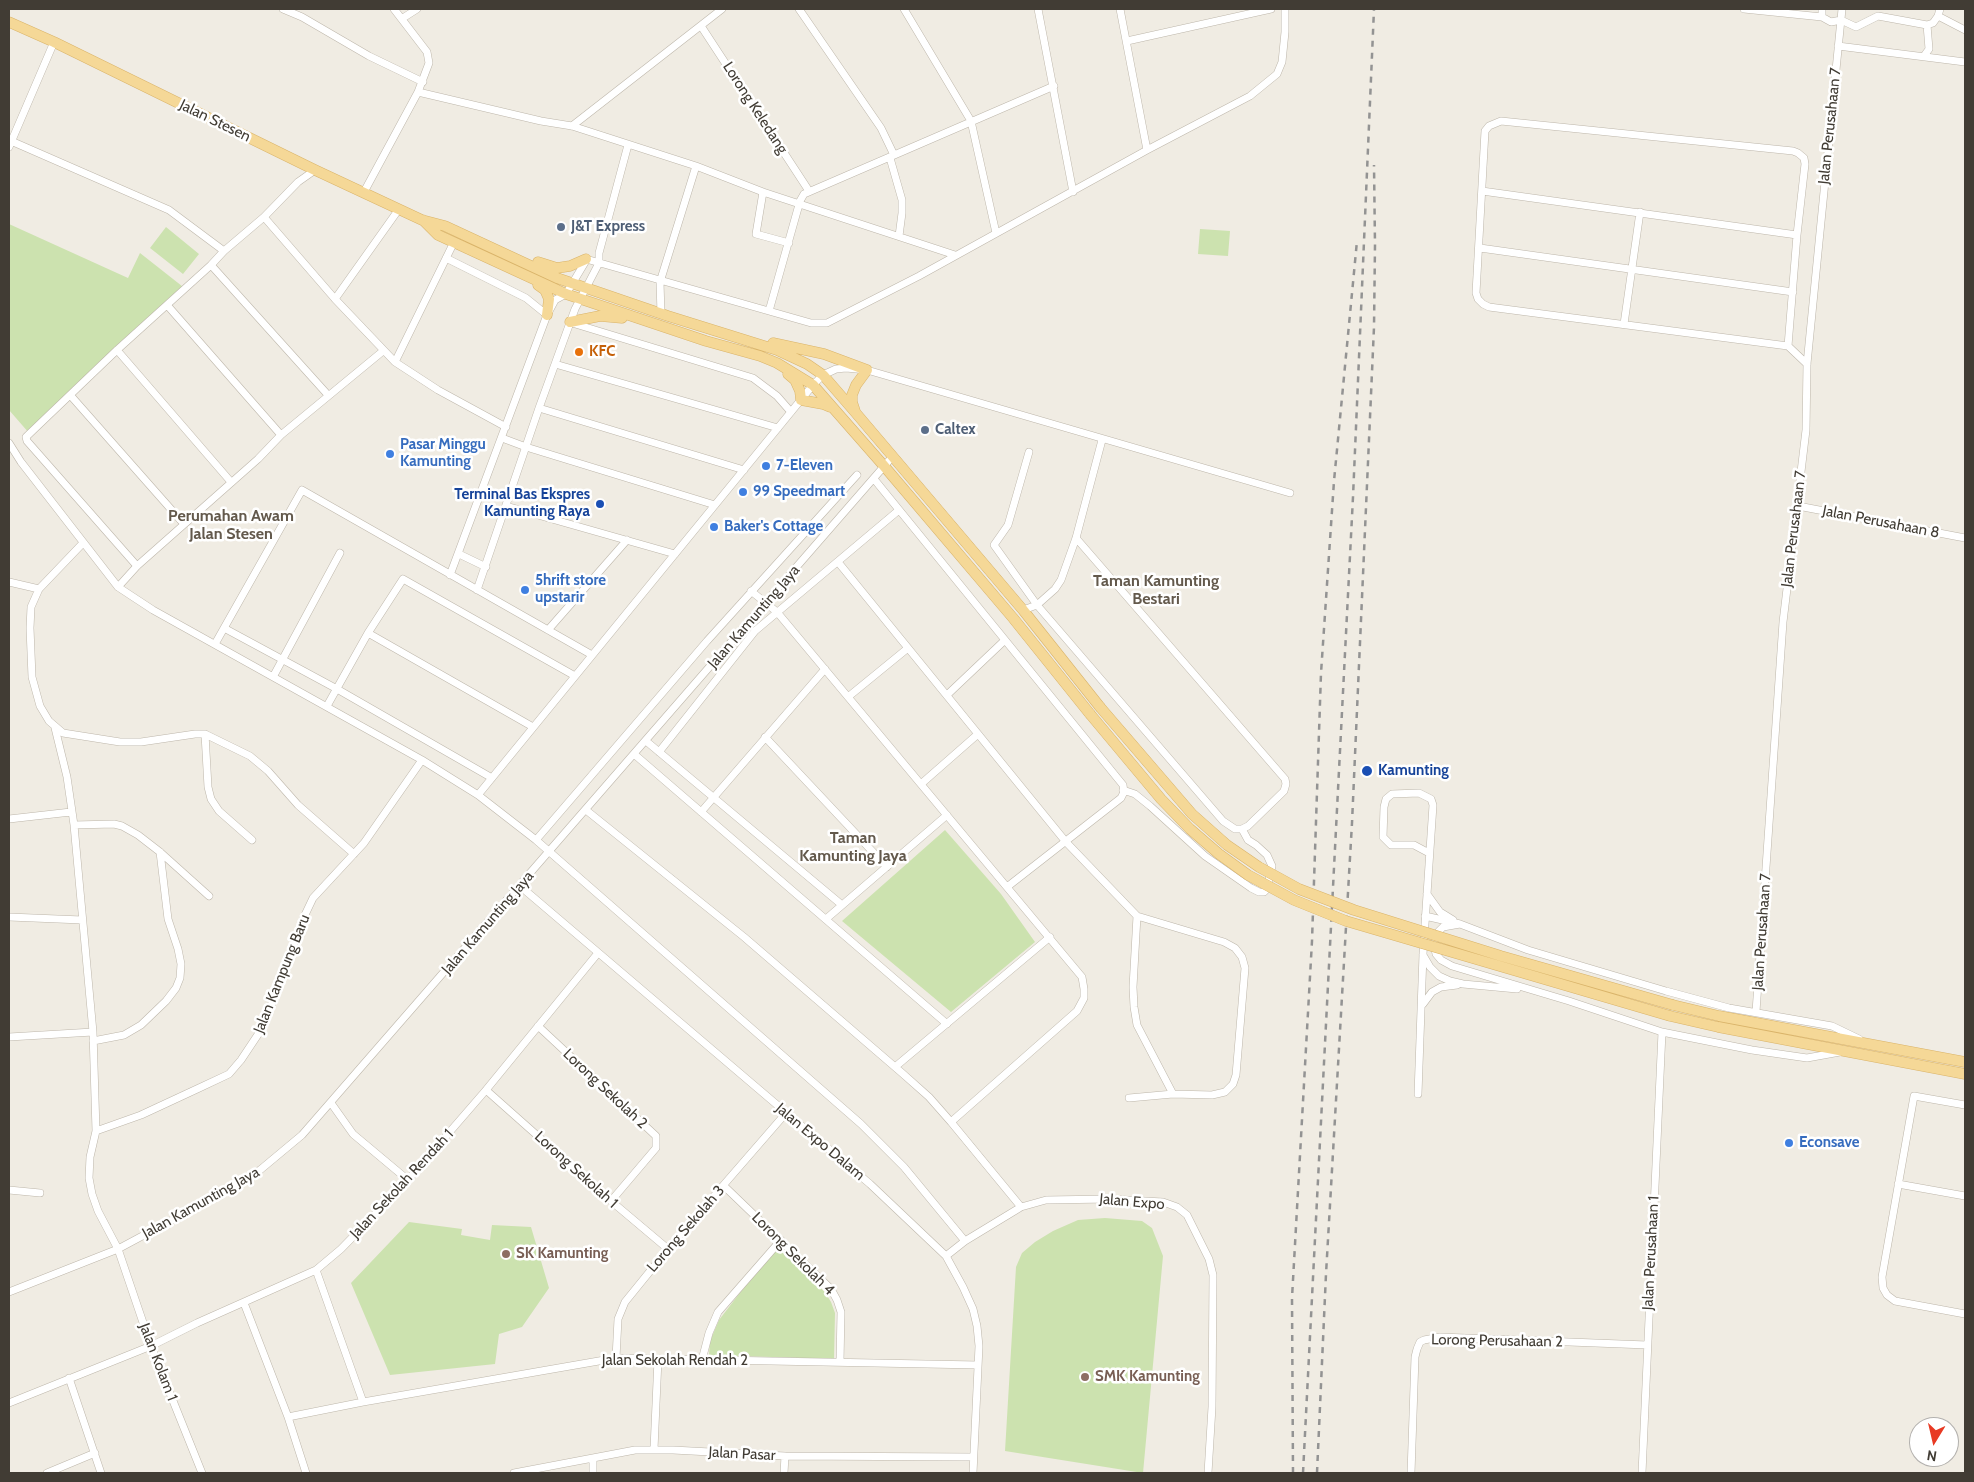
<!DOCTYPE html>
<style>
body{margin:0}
#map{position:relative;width:1974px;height:1482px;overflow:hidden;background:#f0ece3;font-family:Cabin,sans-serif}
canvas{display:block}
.frame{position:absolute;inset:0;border:10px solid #413c34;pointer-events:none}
.north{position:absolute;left:1909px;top:1417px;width:50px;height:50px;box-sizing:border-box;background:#fff;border:1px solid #b3b1ae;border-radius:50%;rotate:189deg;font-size:14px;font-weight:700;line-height:20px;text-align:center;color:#413c34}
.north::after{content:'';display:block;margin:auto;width:18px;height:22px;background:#e83a23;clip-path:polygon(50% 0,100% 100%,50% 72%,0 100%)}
</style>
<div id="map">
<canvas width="1974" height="1482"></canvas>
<div class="frame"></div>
<div class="north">N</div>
</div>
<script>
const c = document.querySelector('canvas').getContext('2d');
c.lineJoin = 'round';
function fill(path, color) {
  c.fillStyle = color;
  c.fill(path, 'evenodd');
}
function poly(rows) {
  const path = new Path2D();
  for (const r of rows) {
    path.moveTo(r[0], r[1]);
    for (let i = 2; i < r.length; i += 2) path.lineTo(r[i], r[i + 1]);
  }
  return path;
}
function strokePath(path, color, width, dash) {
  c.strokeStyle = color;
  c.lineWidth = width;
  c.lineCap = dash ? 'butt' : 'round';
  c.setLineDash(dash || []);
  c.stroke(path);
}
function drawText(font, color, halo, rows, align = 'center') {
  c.font = font + ' Cabin,sans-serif';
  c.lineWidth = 5;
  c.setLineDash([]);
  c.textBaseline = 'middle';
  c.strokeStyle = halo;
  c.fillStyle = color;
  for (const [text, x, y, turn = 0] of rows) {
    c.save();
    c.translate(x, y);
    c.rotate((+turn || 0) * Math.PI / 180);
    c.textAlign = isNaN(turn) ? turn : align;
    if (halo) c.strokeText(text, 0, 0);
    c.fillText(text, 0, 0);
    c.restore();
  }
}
fill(poly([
 [9,224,128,278,140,253,187,290,29,433,9,410],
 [166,227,199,254,183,274,150,248],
 [1200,229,1230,231,1228,256,1198,254],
 [945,830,1001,894,1035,942,951,1012,842,921],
 [1105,1218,1142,1221,1152,1228,1163,1256,1143,1473,1005,1451,1016,1267,1022,1253,1035,1242,1053,1231,1078,1220],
 [409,1222,462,1229,461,1235,490,1240,492,1225,531,1227,549,1288,522,1327,499,1334,495,1364,390,1375,351,1283],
 [776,1246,824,1291,831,1302,835,1313,834,1359,709,1355,710,1341,719,1320]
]), '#cce2af');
const minor = poly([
 [283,9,302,17,369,56,423,82],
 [799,9,881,128,894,155],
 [904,9,971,121,996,233],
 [1038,9,1073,192],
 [1120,9,1147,150],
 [1744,9,1822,17,1831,22,1841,20,1856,27,1878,16,1927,25,1933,23,1938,16,1965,30],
 [1938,16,1940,9],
 [1822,17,1822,9],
 [403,18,417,9],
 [701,26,809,191],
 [1127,41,1271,9],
 [1838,46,1965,62],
 [1924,56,1929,49,1927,25],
 [418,92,541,121,572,126,696,166,763,192,955,255],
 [572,126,722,9],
 [11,141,169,210,224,251],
 [9,147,54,42],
 [890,158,902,200,902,213,899,236],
 [1482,191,1797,235],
 [364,192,418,92,429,63,427,52,394,9],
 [763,192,756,234,789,243],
 [264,217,335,299,395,362,438,390,506,427],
 [1480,248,1793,292],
 [446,258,526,298,547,315],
 [586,259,811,323,827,323,919,276,1147,150,1250,96,1277,74,1282,62,1285,32,1285,9],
 [211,265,328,395],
 [335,299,399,209],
 [167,305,281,435],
 [769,311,800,201,804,194,1054,86],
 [661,314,660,282,696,166],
 [572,323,753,378,777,396,791,412],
 [1624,324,1640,212],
 [1788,346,1797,235,1805,164,1804,158,1798,153,1793,151,1501,121,1489,126,1485,131,1476,293,1478,299,1483,304,1489,307,1788,346,1807,364],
 [117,350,231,482],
 [395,362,454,242],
 [555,364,778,428],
 [71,396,184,524],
 [539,408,744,470],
 [502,438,526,447,715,505],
 [9,443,21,462,118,587,153,610,422,760,478,795,536,840,861,1124,904,1167,965,1241],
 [1029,452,1008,525,994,545,1037,605,1223,821,1235,829,1242,829,1248,826,1284,791,1286,784,1285,779,1076,538],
 [874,479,1123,785,1124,792,1121,798,1007,887],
 [506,506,675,554],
 [1798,506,1965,538],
 [83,543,39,589,31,607,30,628,32,677,40,706,49,721,63,733,120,742,141,742,195,734,205,734,250,756,268,771,298,805,354,854],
 [459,554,486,567],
 [838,562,1066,842,1137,916,1133,987,1134,1007,1137,1025,1173,1094],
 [137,566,27,441,26,437,117,350,211,265,224,251,264,217,298,182,315,170],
 [450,575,547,315,555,300,566,294,587,259],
 [9,582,39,589],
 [118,587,137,566,258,459,281,435,383,351],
 [477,590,539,408,575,309,599,263,599,253,628,145],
 [751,591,777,612,1082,977,1084,989,1084,998,1077,1011,951,1122],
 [1023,610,1037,605,1055,589,1061,580,1076,538,1102,440],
 [224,628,337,689,492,778],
 [548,630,627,540],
 [368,633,533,727],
 [215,644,302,490,592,655],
 [273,677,340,553],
 [947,695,1005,640],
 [848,697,908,648],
 [327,706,368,633,403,579,575,676],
 [55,728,67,777,74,825,93,1032,96,1131,90,1157,89,1178,92,1194,98,1211,118,1249,151,1346,202,1473],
 [205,734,208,787,211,799,219,811,252,840],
 [765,737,887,867],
 [646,741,842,905],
 [659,752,755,631,899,510],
 [634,754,947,1024],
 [921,784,978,734],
 [1123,790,1135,794,1150,806,1205,856,1251,888,1259,892,1264,892,1267,889,1272,866,1267,855,1256,845,1248,840,1242,829],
 [478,795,813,385,823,375,836,369,846,368,867,370,1290,493],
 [586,810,744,937,902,1073,929,1097,951,1122,1021,1207],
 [701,812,825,669],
 [9,819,71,812],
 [74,825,114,824,122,826,138,835,160,852,209,896],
 [536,840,707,641,857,475],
 [520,886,870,1184,946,1256,963,1287,973,1309,977,1326,979,1346,973,1473],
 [1427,894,1440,912,1453,920],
 [1425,916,1460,924,1528,950,1666,991,1729,1008,1832,1026,1859,1039],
 [9,917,82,920],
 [826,919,947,815],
 [1460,924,1443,927,1439,931,1434,944,1436,954,1441,960,1452,966,1569,1001,1662,1032,1752,1050,1807,1058,1840,1052],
 [1423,955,1430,967,1439,976,1450,981,1463,984,1517,989],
 [1423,1004,1432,992,1441,987,1457,985],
 [1756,1012,1783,622,1806,430,1807,364,1842,9],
 [538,1026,656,1136,656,1148,611,1201],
 [9,1037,93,1032],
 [93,1041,124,1035,141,1025,166,1001,176,988,180,978,181,964,178,949,168,919,160,852],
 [895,1067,1050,937],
 [486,1090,611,1201,668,1249],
 [1418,1094,1423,954,1433,805,1431,799,1419,793,1392,794,1386,799,1384,807,1383,837,1391,845,1414,845,1429,853],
 [1129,1098,1173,1094,1212,1095,1225,1092,1233,1084,1236,1075,1245,968,1242,957,1235,948,1224,942,1137,916],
 [331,1103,353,1134,408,1180],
 [1965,1105,1914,1096,1882,1277,1883,1288,1887,1295,1895,1301,1965,1314],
 [96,1131,141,1115,197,1089,229,1074,241,1060,263,1027,303,919,313,898,364,843,422,760],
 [1898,1184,1965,1196],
 [724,1186,831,1289,837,1300,841,1312,840,1362],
 [9,1190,40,1193],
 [946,1256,965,1241,1021,1207,1046,1200,1109,1199,1163,1202,1177,1207,1187,1215,1209,1259,1213,1275,1212,1407,1208,1473],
 [316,1270,363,1402],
 [9,1292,118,1249,230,1189,260,1170,302,1135,893,456],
 [244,1303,288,1417,306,1473],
 [616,1358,618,1319,625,1302,668,1249,786,1113],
 [702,1360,709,1333,718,1312,781,1240],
 [69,1378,101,1473],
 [9,1403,151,1346,197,1323,316,1270,341,1249,408,1180,486,1090,598,953],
 [288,1417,363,1402,616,1358,978,1365],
 [654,1449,658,1359],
 [593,1458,593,1473],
 [47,1473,95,1453],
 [514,1473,635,1450,673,1450,785,1456,973,1457],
 [784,1473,785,1456],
 [1411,1473,1415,1357,1417,1349,1420,1342,1424,1340,1440,1337,1647,1345],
 [1642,1473,1662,1032]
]);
const primary = poly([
 [9,22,54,42,315,170,422,220,445,226,557,278,668,316,777,350,807,364,823,375,855,412,1023,610,1100,707],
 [423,220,438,235,566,294,706,341,760,356,777,363,813,385,884,466,1013,618,1090,714],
 [538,262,557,268,570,266,586,259],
 [538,285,545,290,549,299,547,315],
 [570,322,600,316,622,318],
 [773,343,824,354,867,370,856,385,852,395,852,402,855,411],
 [788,374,795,380,800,391,801,400,823,404,830,407],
 [1673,1005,1719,1016,1965,1062],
 [1670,1016,1718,1027,1965,1074]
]);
strokePath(minor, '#bdb6aa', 8);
strokePath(primary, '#d9b369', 11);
strokePath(minor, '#fff', 7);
strokePath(primary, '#f5d897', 10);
strokePath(poly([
 [1293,1473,1292,1298,1312,941,1321,673,1334,481,1357,241],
 [1303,1473,1353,497,1374,9],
 [1317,1473,1326,1274,1352,823,1374,327,1375,245,1374,165]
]), '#939393', 2.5, [6, 6]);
const primaryBridge = poly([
 [1100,707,1192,814,1227,845,1259,867,1299,889,1354,910,1501,956,1673,1005],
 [1090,714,1161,799,1190,829,1219,854,1248,875,1294,900,1346,921,1670,1016]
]);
strokePath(primaryBridge, '#d9b369', 11, []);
strokePath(primaryBridge, '#f5d897', 10);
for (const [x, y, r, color] of [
 [561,227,5,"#5c6f8a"],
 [579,352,5,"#e8710a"],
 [925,430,5,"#5c6f8a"],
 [390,454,5,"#3f7fe0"],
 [766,466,5,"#3f7fe0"],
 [743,492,5,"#3f7fe0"],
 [600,504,5,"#1a4fb4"],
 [714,527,5,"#3f7fe0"],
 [525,590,5,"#3f7fe0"],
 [1367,771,6,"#1a4fb4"],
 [1789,1143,5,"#3f7fe0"],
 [506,1254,5,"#8d6e63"],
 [1085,1377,5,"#8d6e63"]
]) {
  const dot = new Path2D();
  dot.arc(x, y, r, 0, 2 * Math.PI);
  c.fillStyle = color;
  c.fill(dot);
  strokePath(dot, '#fff', 2);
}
drawText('15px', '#413c34', '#fff', [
 ["Lorong Keledang",755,108,57],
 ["Jalan Stesen",215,121,26],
 ["Jalan Perusahaan 7",1830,126,-84],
 ["Jalan Perusahaan 8",1881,522,11],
 ["Jalan Perusahaan 7",1794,529,-83],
 ["Jalan Kamunting Jaya",754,617,-49],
 ["Jalan Kamunting Jaya",488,923,-49],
 ["Jalan Perusahaan 7",1762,932,-86],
 ["Jalan Kampung Baru",282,974,-68],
 ["Lorong Sekolah 2",605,1089,43],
 ["Jalan Expo Dalam",820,1142,40],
 ["Lorong Sekolah 1",576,1170,42],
 ["Jalan Sekolah Rendah 1",402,1184,-47],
 ["Jalan Expo",1132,1202,5],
 ["Jalan Kamunting Jaya",201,1203,-29],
 ["Lorong Sekolah 3",686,1229,-49],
 ["Jalan Perusahaan 1",1651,1253,-87],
 ["Lorong Sekolah 4",793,1254,45],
 ["Lorong Perusahaan 2",1497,1341,1],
 ["Jalan Sekolah Rendah 2",675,1361],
 ["Jalan Kolam 1",158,1362,69],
 ["Jalan Pasar",742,1454,3]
]);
drawText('bold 15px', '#4e5e75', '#fff', [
 ["J&T Express",571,227],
 ["Caltex",935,430]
], 'left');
drawText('bold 15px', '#c56008', '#fff', [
 ["KFC",589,352]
], 'left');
drawText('bold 15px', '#366cbe', '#fff', [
 ["Pasar Minggu",400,445],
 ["Kamunting",400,462],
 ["7-Eleven",776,466],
 ["99 Speedmart",753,492],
 ["Baker's Cottage",724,527],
 ["5hrift store",535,581],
 ["upstarir",535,598],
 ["Econsave",1799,1143]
], 'left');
drawText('bold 15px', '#164399', '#fff', [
 ["Terminal Bas Ekspres",590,495],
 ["Kamunting Raya",590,512],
 ["Kamunting",1378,771,"left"]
], 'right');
drawText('bold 15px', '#785e54', '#fff', [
 ["SK Kamunting",516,1254],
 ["SMK Kamunting",1095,1377]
], 'left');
drawText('bold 16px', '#63594c', '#fff', [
 ["Perumahan Awam",231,516],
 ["Jalan Stesen",231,534],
 ["Taman Kamunting",1156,581],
 ["Bestari",1156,599],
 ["Taman",853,838],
 ["Kamunting Jaya",853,856]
]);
</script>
